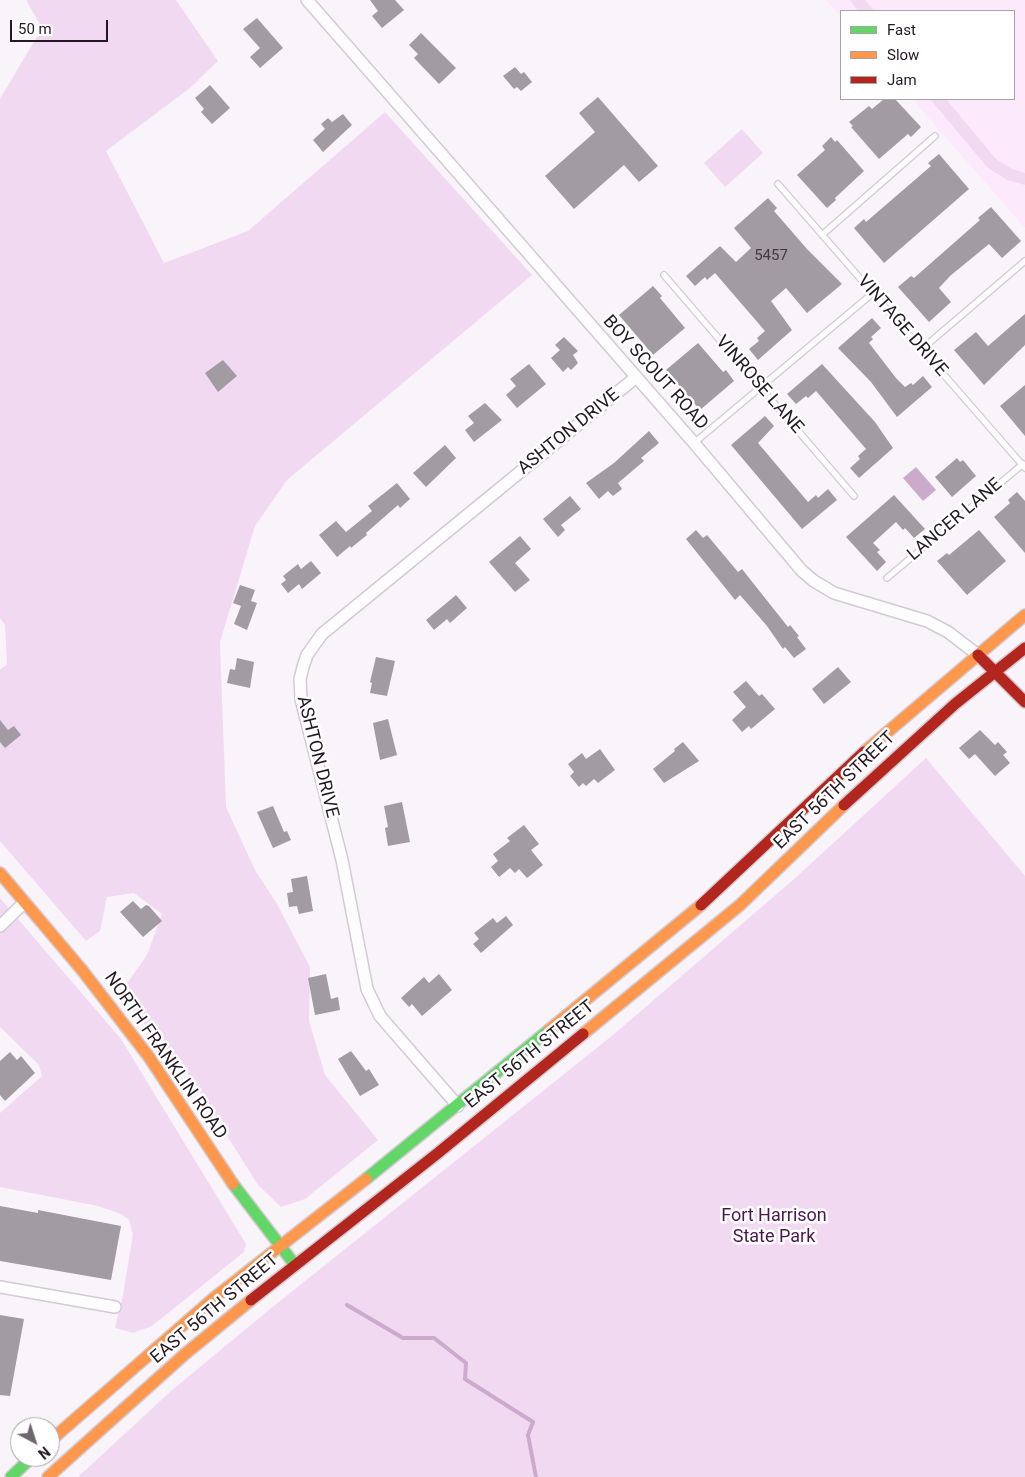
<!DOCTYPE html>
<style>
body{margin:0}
#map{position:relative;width:1025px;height:1477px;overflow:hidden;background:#f9f4f9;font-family:Roboto,sans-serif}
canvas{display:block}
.legend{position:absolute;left:840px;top:10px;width:175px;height:90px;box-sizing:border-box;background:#fff;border:1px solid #a7a3a7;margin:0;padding:6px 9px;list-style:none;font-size:15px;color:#231923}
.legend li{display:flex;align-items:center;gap:10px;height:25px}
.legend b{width:25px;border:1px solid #a7a3a7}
.north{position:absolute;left:10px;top:1417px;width:50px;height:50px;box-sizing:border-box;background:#fff;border:1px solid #a7a3a7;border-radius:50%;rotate:140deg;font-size:14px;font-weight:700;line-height:20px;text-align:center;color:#231923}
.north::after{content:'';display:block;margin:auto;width:18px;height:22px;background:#6e666e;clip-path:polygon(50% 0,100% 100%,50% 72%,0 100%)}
.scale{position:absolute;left:10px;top:20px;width:98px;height:22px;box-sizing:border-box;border:2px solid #231923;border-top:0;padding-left:6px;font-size:15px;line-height:18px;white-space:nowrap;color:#231923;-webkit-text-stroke:4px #fff;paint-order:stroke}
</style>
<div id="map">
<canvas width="1025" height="1477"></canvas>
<ul class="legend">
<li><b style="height:6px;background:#63d668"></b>Fast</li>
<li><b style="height:6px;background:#ff974d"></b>Slow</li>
<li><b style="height:6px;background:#b3261e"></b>Jam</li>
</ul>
<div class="north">N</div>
<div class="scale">50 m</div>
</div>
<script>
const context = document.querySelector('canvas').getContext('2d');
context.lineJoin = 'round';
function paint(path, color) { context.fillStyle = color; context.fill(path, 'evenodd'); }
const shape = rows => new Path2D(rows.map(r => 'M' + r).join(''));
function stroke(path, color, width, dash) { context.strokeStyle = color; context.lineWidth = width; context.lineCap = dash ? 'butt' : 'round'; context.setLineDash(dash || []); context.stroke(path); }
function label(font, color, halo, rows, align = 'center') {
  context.font = font + ' Roboto,sans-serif'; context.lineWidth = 5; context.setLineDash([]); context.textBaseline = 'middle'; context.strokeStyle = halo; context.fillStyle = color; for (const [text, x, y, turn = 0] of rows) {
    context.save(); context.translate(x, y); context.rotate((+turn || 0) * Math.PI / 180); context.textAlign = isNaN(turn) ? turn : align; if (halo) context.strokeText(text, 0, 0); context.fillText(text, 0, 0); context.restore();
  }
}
paint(shape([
 [826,0,1025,0,1025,228,912,99,1014,99,1014,11,841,11,841,17]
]), '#fceafc');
paint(shape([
 [26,0,176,0,218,61,190,88,106,151,164,263,248,231,385,112,532,275,287,480,255,526,220,642,226,807,255,870,277,904,310,967,309,1021,325,1075,378,1140,305,1199,281,1207,258,1185,187,1072,119,995,147,955,162,914,134,893,107,897,100,931,86,941,0,841,0,669,7,665,5,625,0,618,0,99,42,28],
 [850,0,865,0,874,11,858,11],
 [930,99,946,99,996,159,1012,169,1025,173,1025,185,1007,180,988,168],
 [742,129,763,153,725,187,704,163],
 [926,758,1025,876,1025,1477,78,1477,171,1391,270,1309,613,1035,793,880],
 [0,898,121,1039,246,1244,244,1252,152,1326,133,1333,115,1328,123,1295,133,1234,129,1220,121,1214,98,1206,0,1187,0,1113,42,1076,39,1065,0,1027]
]), '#f2d9f2');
paint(shape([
 [916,467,936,490,923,501,903,478]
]), '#cbaacc');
stroke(shape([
 [347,1305,403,1338,434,1338,466,1363,465,1379,533,1422,528,1435,536,1477]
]), '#cbaacc', 4);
paint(shape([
 [370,0,395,0,404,10,382,28,372,16,378,11],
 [257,18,283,48,260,68,250,57,260,48,243,29],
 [421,33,456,68,439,84,414,58,418,54,409,45],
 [515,67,521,74,524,72,532,82,521,91,517,87,514,89,503,76],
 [210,85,230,108,212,124,201,112,204,109,195,98],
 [598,97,658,166,639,182,624,165,574,209,545,176,595,132,579,113],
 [884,99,895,99,921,127,911,137,908,134,879,159,851,127,853,126,849,122,869,106,872,109],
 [343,114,352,125,323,152,313,140,325,129,321,124,328,118,332,122],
 [831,137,835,142,837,140,864,171,835,198,836,200,827,208,797,175,825,150,822,146],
 [939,154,969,189,884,263,854,228,864,219,866,222,931,166,928,163],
 [768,198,777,208,774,211,807,249,842,284,807,313,786,288,771,301,792,330,758,360,749,349,759,341,757,338,765,331,715,273,707,280,705,277,695,286,686,276,720,246,736,262,751,248,734,228],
 [991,207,1021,241,1002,258,989,244,950,276,939,288,951,302,929,322,898,287,911,276,914,278,980,220,978,218],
 [653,286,662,296,660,298,685,328,653,355,619,315],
 [1025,314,1025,345,984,385,954,350,976,332,988,346],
 [872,318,881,328,871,337,873,339,869,343,896,378,905,387,911,383,913,385,923,376,932,387,897,417,871,382,838,348],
 [564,337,578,351,573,355,578,363,571,370,568,367,563,372,551,358,560,350,555,345],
 [698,343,723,372,726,370,734,381,700,410,666,370],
 [223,360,237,376,218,392,205,373],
 [529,364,546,384,517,408,506,395,516,386,510,379],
 [822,364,875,422,893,448,859,478,850,468,860,459,858,456,866,449,816,391,808,398,806,396,796,404,787,394],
 [1025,385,1025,436,1000,406],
 [485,403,502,420,474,442,465,430,474,423,468,416],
 [765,416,774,426,758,443,808,502,816,495,818,498,828,489,837,500,802,529,731,445],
 [649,431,659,443,641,458,644,461,618,483,622,489,613,496,608,491,599,499,586,483,614,463],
 [445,445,456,458,426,487,413,473],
 [957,458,960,462,963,460,976,476,952,497,935,477],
 [397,483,410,499,400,508,398,505,366,533,367,535,351,548,350,546,337,557,319,535,336,521,346,532,372,511,368,506],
 [1017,492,1025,501,1025,553,994,517,1010,503,1008,500],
 [894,495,925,529,914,538,905,528,903,530,896,522,873,543,880,550,877,552,886,562,877,571,846,537],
 [570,496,581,509,561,525,565,530,558,537,543,519],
 [696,530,703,538,707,535,738,572,742,569,788,627,790,625,799,636,797,637,806,649,794,658,785,647,783,649,767,626,740,595,735,600,686,539],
 [979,530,1006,561,967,595,937,561,947,553,949,555],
 [520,536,531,549,515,563,530,580,515,592,489,562],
 [311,561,321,573,302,589,299,584,288,593,281,584,286,580,283,576,298,564,301,569],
 [240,585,255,590,251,601,257,603,247,630,234,624,241,606,233,603],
 [456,595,467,608,450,623,447,619,434,630,426,620],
 [376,657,395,661,387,696,370,693,372,683,370,682],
 [237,658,254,662,250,688,227,683,230,669,235,670],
 [838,667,851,682,824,704,812,689],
 [746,681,759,696,762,694,775,709,751,729,749,726,742,732,732,720,746,707,733,692],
 [388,719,397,755,380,760,373,723],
 [0,720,8,730,14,726,21,735,5,748,0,742],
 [980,730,995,745,998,742,1007,752,1003,755,1010,763,995,776,975,754,969,759,959,748],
 [683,742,699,761,664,783,653,769,675,751,674,749],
 [600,749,615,770,598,783,594,779,586,786,583,783,579,787,570,776,574,772,568,764,582,753,586,759],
 [402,802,410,842,388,846,385,828,388,827,384,806],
 [273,806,284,832,287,831,291,840,273,848,257,812],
 [524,825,539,844,531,850,543,865,527,878,519,869,515,873,510,868,499,877,491,867,498,861,493,854,510,841,507,838],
 [307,876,313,911,299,914,297,906,289,907,287,893,293,892,291,879],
 [133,901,141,909,146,905,149,906,162,921,143,937,120,912],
 [506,916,513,925,481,953,473,944,479,939,474,933,493,918,497,923],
 [326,974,331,999,338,997,340,1010,315,1015,308,978],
 [439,974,452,990,422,1016,412,1004,409,1007,401,998,424,977,429,983],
 [351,1051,366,1071,369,1069,379,1085,360,1096,338,1059],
 [10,1052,17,1060,21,1056,35,1073,5,1101,0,1095,0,1061],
 [0,1206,38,1213,38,1210,121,1226,111,1280,0,1261],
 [0,1315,24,1319,10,1396,0,1395]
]), '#a29ba2');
const lane = shape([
 [778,184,1025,468],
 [822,235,935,136],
 [664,275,854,496],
 [922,349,1025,261],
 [694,443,873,293],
 [887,578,1023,464]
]);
const street = shape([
 [307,0,694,443,802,571,814,581,834,593,927,621,948,632,978,655],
 [0,926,25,902],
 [458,1106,380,1016,367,989,342,860,301,699,300,679,303,667,307,655,322,634,635,378],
 [0,1287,115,1307]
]);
const fast = shape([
 [366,1179,549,1030],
 [233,1184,295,1265],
 [11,1477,32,1457]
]);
const slow = shape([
 [864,752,1025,615],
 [0,873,82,970,149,1057,233,1184],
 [549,1030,701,905],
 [583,1034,740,905,844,805],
 [50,1441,214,1298,366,1179],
 [48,1477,185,1354,251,1300]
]);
const jam = shape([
 [978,655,1025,702],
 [844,805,955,704,1025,648],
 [701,905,864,752],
 [251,1300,438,1153,583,1034]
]);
stroke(lane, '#d2cbd2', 8);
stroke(street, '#d2cbd2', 14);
stroke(fast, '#d2cbd2', 14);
stroke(slow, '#d2cbd2', 14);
stroke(jam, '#d2cbd2', 14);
stroke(lane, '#fefdfe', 5.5);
stroke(street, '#fefdfe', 11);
stroke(fast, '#63d668', 11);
stroke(slow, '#ff974d', 11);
stroke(jam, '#b3261e', 11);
label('15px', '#433a43', null, [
 ["5457",771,256]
]);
label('18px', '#231923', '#fff', [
 ["VINTAGE DRIVE",902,326,49],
 ["BOY SCOUT ROAD",655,373,48],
 ["VINROSE LANE",759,385,49],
 ["ASHTON DRIVE",569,432,-39],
 ["LANCER LANE",955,520,-40],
 ["ASHTON DRIVE",317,757,76],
 ["EAST 56TH STREET",835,791,-44],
 ["EAST 56TH STREET",530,1055,-39],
 ["NORTH FRANKLIN ROAD",165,1056,55],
 ["EAST 56TH STREET",215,1309,-40]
]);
label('18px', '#4d154f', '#fff', [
 ["Fort Harrison",774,1216],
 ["State Park",774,1237]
]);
</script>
